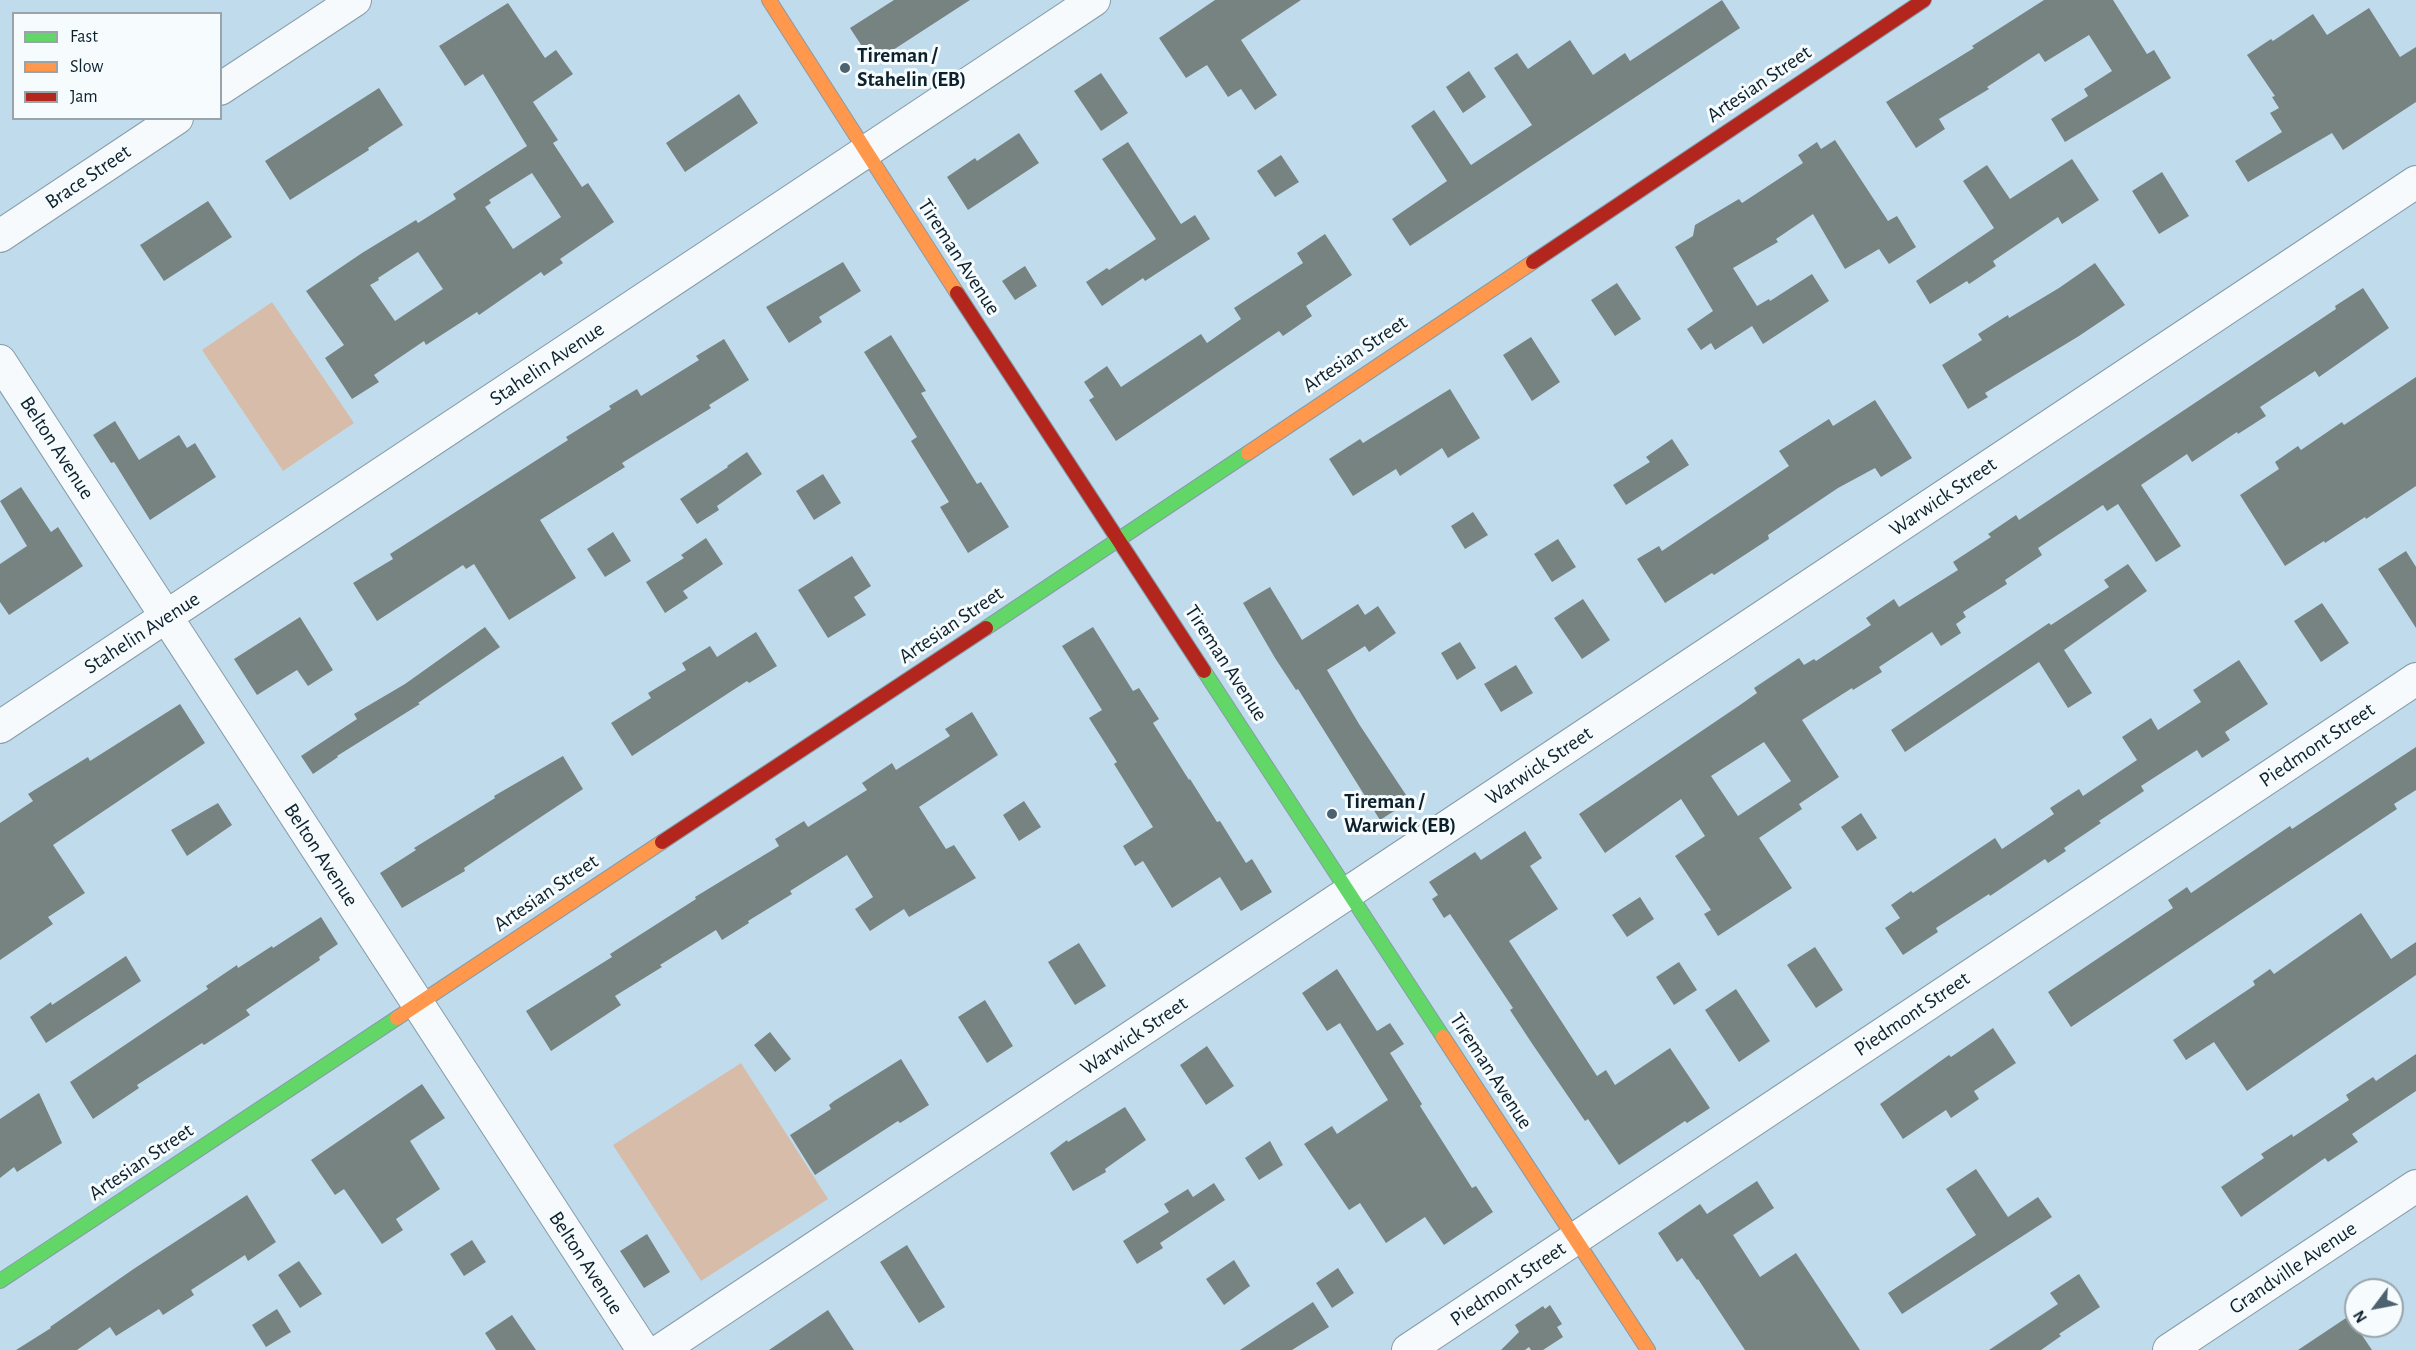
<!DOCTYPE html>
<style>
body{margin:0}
#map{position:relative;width:2416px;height:1350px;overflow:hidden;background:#c0dcec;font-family:"Alegreya Sans",sans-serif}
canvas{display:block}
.legend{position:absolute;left:12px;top:12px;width:210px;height:108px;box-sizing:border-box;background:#f6fbfe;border:2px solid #99a4aa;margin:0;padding:8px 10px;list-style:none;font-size:18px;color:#0d212c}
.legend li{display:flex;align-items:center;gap:12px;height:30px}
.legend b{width:30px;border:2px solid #99a4aa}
.north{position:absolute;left:2344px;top:1278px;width:60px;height:60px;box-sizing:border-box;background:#f6fbfe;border:2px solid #99a4aa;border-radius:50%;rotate:238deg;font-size:16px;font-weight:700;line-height:24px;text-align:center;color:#0d212c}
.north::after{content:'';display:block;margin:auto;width:21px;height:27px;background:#4c626f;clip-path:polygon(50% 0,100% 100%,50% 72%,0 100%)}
</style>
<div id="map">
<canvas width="2416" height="1350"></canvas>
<ul class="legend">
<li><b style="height:8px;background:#63d668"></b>Fast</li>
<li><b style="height:8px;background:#ff974d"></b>Slow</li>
<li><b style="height:8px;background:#b3261e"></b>Jam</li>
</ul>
<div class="north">N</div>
</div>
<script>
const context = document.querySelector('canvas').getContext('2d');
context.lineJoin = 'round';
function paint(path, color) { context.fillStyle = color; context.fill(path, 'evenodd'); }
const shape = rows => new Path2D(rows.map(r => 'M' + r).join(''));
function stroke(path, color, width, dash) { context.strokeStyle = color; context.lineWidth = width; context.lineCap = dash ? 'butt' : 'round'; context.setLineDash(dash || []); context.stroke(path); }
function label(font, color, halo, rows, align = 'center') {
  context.font = font + ' "Alegreya Sans",sans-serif'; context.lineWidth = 6; context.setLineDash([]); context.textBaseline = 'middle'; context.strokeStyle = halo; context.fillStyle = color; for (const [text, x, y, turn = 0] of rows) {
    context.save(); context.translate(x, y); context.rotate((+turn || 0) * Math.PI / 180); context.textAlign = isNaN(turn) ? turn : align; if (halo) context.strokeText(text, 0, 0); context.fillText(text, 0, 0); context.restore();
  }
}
paint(shape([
 [272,302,354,423,283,471,202,350],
 [741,1063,828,1199,701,1281,613,1145]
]), '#d7bca9');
paint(shape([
 [894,0,970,0,873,63,850,28],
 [1215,0,1301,0,1241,40,1277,95,1255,110,1241,89,1228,97,1207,65,1186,78,1159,38],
 [1722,0,1740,28,1410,246,1392,219,1447,181,1411,126,1434,110,1471,165,1532,125,1494,68,1517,53,1528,69,1570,40,1593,75,1625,53,1630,61],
 [2044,0,2113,0,2147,54,2154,50,2171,78,2065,142,2051,119,2088,96,2084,89,2112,71,2089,35,2045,62,2039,53,1987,87,1989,89,1939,119,1945,129,1916,148,1886,102,1974,48,1972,46],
 [508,3,545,58,556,50,573,74,533,102,558,140,553,143,582,187,588,183,614,222,560,259,563,263,544,276,541,272,479,315,477,312,426,345,424,341,374,375,379,382,352,399,325,358,344,345,306,291,362,253,416,220,418,223,456,199,453,194,527,146,483,74,465,86,439,46],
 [532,173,561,217,513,249,485,207,491,203,489,200],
 [418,252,443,289,395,321,370,285,379,280,378,278],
 [2369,8,2400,57,2416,47,2416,102,2343,150,2332,133,2248,182,2235,161,2282,132,2270,113,2279,108,2272,97,2275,96,2247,55,2271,39,2273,41,2313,14,2327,35],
 [1469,71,1486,97,1463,113,1446,87],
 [1101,73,1128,113,1101,131,1074,91],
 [379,88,403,125,368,148,369,150,290,200,265,161],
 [739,94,758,123,685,172,666,143],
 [1019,133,1039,163,968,210,947,177,975,158,977,161],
 [1835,140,1888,221,1897,216,1916,247,1889,264,1879,249,1845,269,1813,214,1776,239,1778,242,1733,268,1757,306,1769,299,1770,301,1812,274,1829,301,1763,344,1752,326,1715,350,1711,343,1701,350,1687,329,1713,311,1675,247,1693,236,1695,225,1739,199,1742,203,1803,163,1798,155,1817,142,1821,149],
 [1128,142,1181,224,1195,215,1210,239,1145,281,1143,278,1102,306,1086,282,1107,268,1109,270,1156,239,1102,159],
 [1281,155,1299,182,1275,197,1257,171],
 [2072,159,2099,200,2062,224,2058,217,1993,261,1996,266,1969,284,1967,281,1930,304,1916,281,1994,228,1963,181,1987,165,2010,199],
 [2162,172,2189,216,2159,234,2132,191],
 [208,201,232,237,164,281,140,245],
 [1325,234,1352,275,1306,306,1312,316,1283,336,1279,331,1116,441,1089,400,1094,397,1084,382,1107,366,1121,387,1201,334,1207,343,1241,319,1234,308,1303,263,1297,253],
 [843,262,861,291,819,317,822,322,789,343,766,307],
 [2095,263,2125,305,2079,336,1985,393,1988,397,1968,409,1942,365,1982,340,1978,334,2008,315,2009,318,2059,288],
 [1025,266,1037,286,1015,300,1002,281],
 [1617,283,1641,319,1615,336,1591,300],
 [2363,288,2389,328,2319,377,2315,371,2260,407,2266,416,2238,434,2237,432,2192,462,2187,454,2141,485,2181,546,2156,562,2118,504,2107,511,2103,505,2038,548,2042,555,2005,580,2007,584,1963,612,1966,617,1956,624,1961,633,1941,646,1932,632,1879,667,1882,672,1853,690,1852,688,1802,720,1839,777,1799,804,1802,809,1759,838,1792,888,1718,936,1704,914,1711,910,1675,856,1705,836,1681,799,1605,853,1579,814,1740,705,1757,693,1754,688,1799,658,1804,665,1814,659,1816,661,1871,625,1866,618,1894,599,1899,607,1958,570,1953,562,1991,537,1988,534,2016,515,2019,520,2336,309,2335,306],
 [1764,742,1791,781,1738,816,1711,776],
 [891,335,926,391,921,393,977,484,981,482,1009,527,968,553,940,507,949,502,911,441,917,437,864,352],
 [1531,337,1560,382,1532,401,1503,355],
 [724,339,749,380,709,405,711,408,622,463,625,467,540,520,576,578,509,620,474,564,466,569,463,565,377,621,353,583,393,559,390,554,568,440,566,437,611,409,609,406,637,389,641,396,699,360,696,356],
 [2416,377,2416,486,2366,519,2365,517,2325,543,2324,541,2285,566,2240,495,2279,469,2275,462,2298,446,2301,450,2342,422,2344,425],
 [1450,389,1480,438,1448,458,1442,448,1400,476,1396,469,1353,496,1329,459,1360,439,1363,443],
 [1875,400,1912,458,1881,477,1875,468,1838,488,1768,535,1769,539,1714,575,1712,573,1665,603,1637,559,1659,546,1662,551,1789,466,1779,451,1829,419,1833,426],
 [115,421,139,460,179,435,187,448,195,443,216,477,150,520,114,462,111,463,93,435],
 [1672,439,1689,465,1626,505,1613,485,1650,462,1646,457],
 [747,452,762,474,717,506,719,510,697,524,680,499,728,467,727,466],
 [823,474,841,503,814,520,796,491],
 [21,487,51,532,58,527,83,566,9,615,0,602,0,564,27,546,0,501],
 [1473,512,1488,535,1465,549,1451,526],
 [613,532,631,561,605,577,587,549],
 [706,538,723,564,683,591,688,598,665,613,646,582,684,558,681,555],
 [1558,539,1576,567,1552,582,1534,554],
 [2406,551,2416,567,2416,628,2378,569],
 [852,556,871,586,854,597,866,615,828,638,798,590],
 [2128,564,2147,591,2064,650,2092,693,2068,708,2039,662,1905,752,1891,730,2049,623,2051,625,2109,587,2104,580],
 [1270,587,1302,640,1358,604,1365,615,1378,606,1396,633,1369,652,1365,646,1327,670,1359,724,1410,801,1380,820,1298,689,1296,690,1275,658,1243,603],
 [1583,599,1610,640,1582,659,1554,618],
 [2322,603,2349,643,2321,662,2294,621],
 [300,617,333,670,308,686,297,670,257,695,234,659],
 [485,627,500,647,418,703,420,704,337,756,338,757,313,774,301,756,357,719,354,714,405,684],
 [1093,627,1133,691,1139,688,1159,719,1153,723,1189,780,1190,779,1217,822,1220,821,1246,863,1252,859,1272,892,1241,911,1220,877,1172,908,1143,861,1135,866,1123,846,1153,827,1114,764,1117,762,1089,718,1102,710,1062,646],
 [756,632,777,666,749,683,747,681,632,756,611,723,651,698,648,693,686,670,682,663,710,646,717,657],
 [1460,642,1476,668,1457,680,1441,653],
 [2239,660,2268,704,2225,732,2230,740,2202,758,2197,750,2141,786,2144,791,2099,821,2101,823,2064,848,2066,851,2048,863,2045,859,1990,896,1989,894,1936,928,1938,932,1903,955,1885,928,1900,918,1891,905,1911,891,1913,893,1995,838,2002,849,2054,814,2050,808,2079,789,2083,796,2137,760,2122,737,2151,718,2158,730,2201,702,2193,690],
 [1516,665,1533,693,1501,712,1484,684],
 [180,704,205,743,53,845,85,893,48,917,53,924,0,960,0,823,33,801,28,794,88,757,90,761],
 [972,712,998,755,919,807,946,849,954,845,976,878,909,917,904,909,870,931,855,909,873,897,847,855,790,891,792,894,748,921,749,923,722,940,716,930,660,965,662,967,615,996,621,1005,551,1051,526,1011,612,957,610,954,696,899,695,897,779,846,775,839,804,821,808,827,867,790,862,783,892,763,896,770,950,736,945,729],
 [2416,747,2416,790,2394,804,2397,809,2071,1027,2048,992,2173,908,2168,900,2187,887,2191,893,2290,826,2292,829],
 [563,756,583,789,464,868,465,871,402,908,380,873,416,850,414,848,495,798,494,796],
 [1024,801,1041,827,1019,841,1003,815],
 [218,803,232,825,187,856,171,830],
 [1861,813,1877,838,1857,851,1841,827],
 [1525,831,1542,858,1530,866,1558,909,1509,941,1597,1076,1606,1070,1615,1085,1670,1048,1710,1108,1687,1123,1685,1121,1619,1165,1588,1119,1585,1121,1531,1042,1510,1010,1513,1008,1450,914,1444,918,1432,899,1438,895,1429,882,1475,852,1481,860],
 [1640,897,1654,919,1627,937,1612,915],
 [2361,913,2391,959,2416,942,2416,975,2247,1091,2214,1042,2186,1060,2173,1040,2255,985,2253,981,2270,969,2274,974],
 [321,917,338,944,319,957,320,960,246,1010,250,1015,204,1045,202,1043,137,1085,139,1088,93,1119,70,1082,208,989,206,986,237,965,238,968,272,946,273,948],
 [1079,943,1106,986,1075,1005,1048,962],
 [1815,947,1843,990,1816,1008,1787,965],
 [126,956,141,981,46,1043,30,1017,51,1002,52,1005],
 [1679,962,1697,990,1674,1005,1656,977],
 [1337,969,1377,1031,1390,1023,1404,1044,1390,1053,1422,1104,1420,1106,1472,1188,1476,1186,1493,1212,1444,1245,1425,1217,1386,1243,1360,1203,1349,1210,1304,1144,1332,1126,1337,1134,1388,1100,1340,1023,1327,1031,1302,993],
 [1736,989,1770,1041,1739,1062,1705,1010],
 [985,1000,1013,1046,987,1063,958,1017],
 [1993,1028,2016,1063,1974,1091,1979,1099,1951,1118,1946,1110,1903,1139,1880,1104,1949,1055,1951,1057],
 [770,1032,791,1059,775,1072,754,1045],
 [1207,1046,1234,1086,1206,1105,1180,1065],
 [2416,1054,2416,1091,2352,1134,2358,1142,2328,1162,2325,1158,2241,1217,2221,1187,2264,1158,2261,1154,2292,1134,2293,1137,2349,1100,2346,1095,2373,1077,2376,1081],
 [901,1059,929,1105,900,1123,898,1121,815,1175,790,1135,831,1109,829,1105,834,1101],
 [422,1084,445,1118,410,1141,440,1189,396,1219,403,1230,382,1244,344,1189,335,1195,311,1160],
 [39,1093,62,1143,17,1172,14,1167,0,1178,0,1119],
 [1125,1107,1146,1140,1105,1169,1106,1172,1073,1191,1050,1153,1067,1140,1068,1142],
 [1270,1141,1283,1165,1259,1180,1245,1158],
 [1976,1169,2008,1217,2038,1197,2052,1217,1902,1314,1888,1293,1976,1235,1946,1189],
 [1757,1181,1774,1208,1733,1235,1760,1277,1796,1253,1860,1350,1745,1350,1698,1279,1697,1280,1682,1258,1677,1262,1658,1233,1700,1204,1707,1214],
 [1214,1183,1225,1200,1160,1243,1163,1248,1137,1264,1123,1241,1169,1212,1164,1204,1188,1189,1193,1197],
 [247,1195,276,1242,248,1261,245,1255,191,1290,194,1295,163,1315,159,1309,116,1336,110,1327,77,1350,16,1350,51,1328,50,1327,135,1268],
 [647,1234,670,1272,644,1288,620,1251],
 [472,1240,486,1262,464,1276,450,1254],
 [907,1245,945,1307,919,1323,880,1262],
 [1234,1260,1250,1286,1224,1305,1206,1279],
 [299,1261,322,1294,300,1308,278,1275],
 [1338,1268,1354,1293,1332,1308,1316,1283],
 [2079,1274,2100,1307,2059,1334,2061,1336,2041,1350,1989,1350,2058,1304,2050,1293],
 [1313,1302,1329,1327,1292,1350,1240,1350],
 [1550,1305,1562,1324,1557,1327,1563,1337,1543,1350,1531,1350,1529,1347,1525,1350,1501,1350,1519,1332,1515,1325,1543,1306,1545,1309],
 [277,1309,291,1332,266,1347,252,1325],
 [828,1310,854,1350,769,1350],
 [512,1315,536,1350,496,1350,485,1333],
 [2349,1316,2372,1350,2298,1350]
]), '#768380');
const street = shape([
 [220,89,355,0],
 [0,236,177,118],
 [0,361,643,1350],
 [0,727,1094,0],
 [661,1350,2416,182],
 [1408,1350,2416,679],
 [2169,1350,2416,1186]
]);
const fast = shape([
 [986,628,1248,453],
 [1204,671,1443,1037],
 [0,1281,397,1018]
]);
const slow = shape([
 [769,0,957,293],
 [1248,453,1533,262],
 [397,1018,662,842],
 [1443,1037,1648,1350]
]);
const jam = shape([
 [1533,262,1924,0],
 [957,293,1204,671],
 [662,842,986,628]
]);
stroke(street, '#869ca8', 34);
stroke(fast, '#869ca8', 16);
stroke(slow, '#869ca8', 16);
stroke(jam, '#869ca8', 16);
stroke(street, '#f6fafc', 32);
stroke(fast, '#63d668', 14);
stroke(slow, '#ff974d', 14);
stroke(jam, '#b3261e', 14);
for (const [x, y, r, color] of [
 [845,68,6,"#4c626f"],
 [1332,814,6,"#4c626f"]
]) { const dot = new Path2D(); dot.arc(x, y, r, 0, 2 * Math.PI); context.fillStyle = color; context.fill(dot); stroke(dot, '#f6fbfe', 2); }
label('bold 21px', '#0d212c', '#f6fbfe', [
 ["Tireman /",857,56],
 ["Stahelin (EB)",857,80],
 ["Tireman /",1344,802],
 ["Warwick (EB)",1344,826]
], 'left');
label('21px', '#0d212c', '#f6fbfe', [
 ["Artesian Street",1759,84,-34],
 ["Brace Street",88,177,-34],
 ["Tireman Avenue",959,257,57],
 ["Artesian Street",1355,354,-34],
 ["Stahelin Avenue",547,364,-34],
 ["Belton Avenue",57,448,57],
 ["Warwick Street",1943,497,-34],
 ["Artesian Street",951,625,-34],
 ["Stahelin Avenue",142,633,-33],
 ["Tireman Avenue",1226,663,57],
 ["Piedmont Street",2317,745,-34],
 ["Warwick Street",1539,766,-34],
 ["Belton Avenue",321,855,57],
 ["Artesian Street",546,893,-34],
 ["Piedmont Street",1912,1014,-34],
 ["Warwick Street",1134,1036,-34],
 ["Tireman Avenue",1491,1071,57],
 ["Artesian Street",141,1162,-34],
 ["Belton Avenue",586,1263,57],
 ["Grandville Avenue",2293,1268,-34],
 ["Piedmont Street",1508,1284,-34]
]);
</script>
